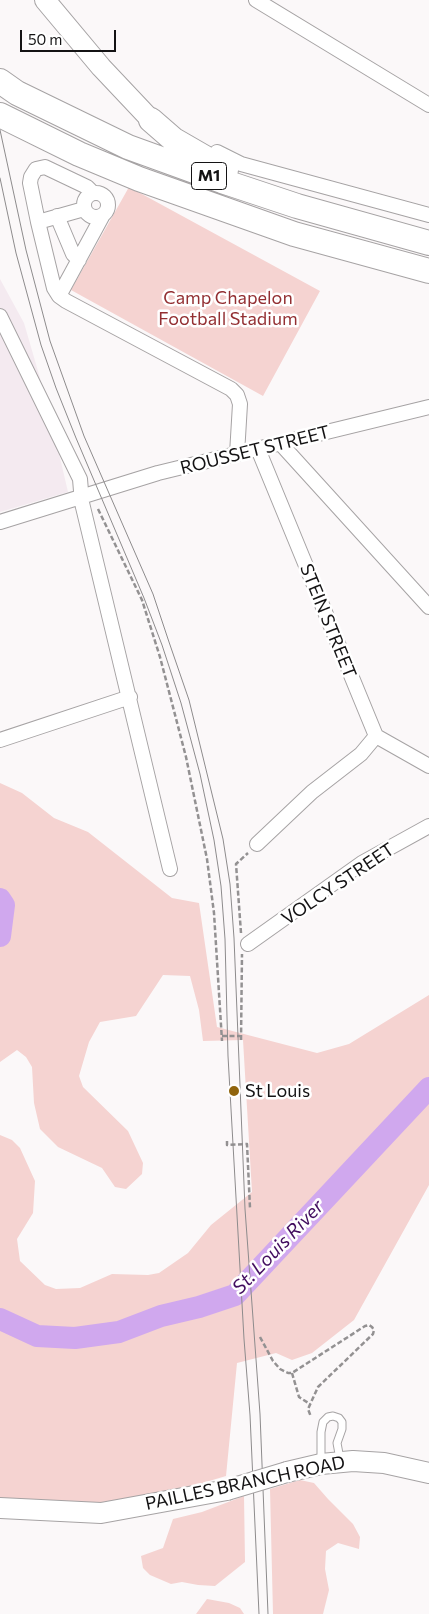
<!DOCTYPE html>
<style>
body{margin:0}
#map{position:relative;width:429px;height:1614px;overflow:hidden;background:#fbf8f9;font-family:Commissioner,sans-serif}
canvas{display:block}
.scale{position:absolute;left:20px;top:30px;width:96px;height:22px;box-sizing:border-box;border:2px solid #141314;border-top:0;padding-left:6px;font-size:15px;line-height:18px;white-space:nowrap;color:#141314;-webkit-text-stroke:4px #fff;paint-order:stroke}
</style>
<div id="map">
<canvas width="429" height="1614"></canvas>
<div class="scale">50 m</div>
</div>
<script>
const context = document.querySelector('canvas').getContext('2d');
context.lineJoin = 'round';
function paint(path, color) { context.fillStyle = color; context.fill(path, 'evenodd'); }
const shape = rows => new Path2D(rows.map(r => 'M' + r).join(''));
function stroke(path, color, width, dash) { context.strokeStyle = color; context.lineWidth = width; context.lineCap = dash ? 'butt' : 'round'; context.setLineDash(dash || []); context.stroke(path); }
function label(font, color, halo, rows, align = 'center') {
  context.font = font + ' Commissioner,sans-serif'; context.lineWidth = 5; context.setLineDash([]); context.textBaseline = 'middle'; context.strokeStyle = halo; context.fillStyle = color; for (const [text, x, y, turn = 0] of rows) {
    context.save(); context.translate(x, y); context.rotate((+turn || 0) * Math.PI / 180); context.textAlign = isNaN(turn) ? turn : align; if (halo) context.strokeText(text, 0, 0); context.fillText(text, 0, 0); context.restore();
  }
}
paint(shape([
 [0,279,24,323,47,402,68,492,0,512]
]), '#f4eaf0');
paint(shape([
 [129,187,320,291,263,396,71,290],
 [0,783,22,793,54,818,88,832,172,898,199,903,217,1027,317,1053,349,1044,429,995,429,1185,354,1320,312,1353,292,1360,276,1353,237,1363,226,1476,101,1513,0,1504,0,1135,12,1140,20,1148,35,1181,33,1213,17,1239,20,1261,45,1285,56,1289,80,1288,112,1274,148,1275,159,1273,188,1253,211,1225,252,1192,243,1040,203,1041,199,1010,190,976,163,975,136,1016,100,1022,89,1042,79,1076,83,1087,128,1131,143,1163,142,1174,126,1189,115,1187,102,1168,58,1147,40,1129,34,1103,32,1067,26,1057,17,1050,0,1062],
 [300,1480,314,1483,328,1499,353,1524,360,1537,359,1549,338,1543,326,1551,325,1569,329,1590,323,1614,273,1614,270,1489],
 [244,1496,245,1562,215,1586,198,1585,182,1582,171,1584,150,1575,143,1568,141,1556,163,1548,173,1519,202,1512],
 [207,1599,229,1603,240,1608,244,1614,196,1614]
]), '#f5d3d1');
stroke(shape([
 [0,899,4,905,0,936],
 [0,1319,37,1336,75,1338,119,1332,161,1316,199,1307,235,1295,429,1088]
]), '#d0a8ee', 22);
const service = shape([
 [321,1464,321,1432,323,1422,328,1417,333,1416,339,1418,342,1422,342,1429,337,1443,340,1459]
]);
const minor = shape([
 [256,0,429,105],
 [217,152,241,164,429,215],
 '84 205a12 12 0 1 1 24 0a12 12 0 1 1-24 0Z',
 [93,193,87,187,45,167,36,169,31,177,30,183,38,222,54,288,59,296,66,301,231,389,237,395,240,404,237,454],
 [57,216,73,254,79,260],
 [38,222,84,209],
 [59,296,103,215],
 [0,316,80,479,82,503,170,869],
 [280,443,429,607],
 [258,449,376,736,429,766],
 [0,522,158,473,429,407],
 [0,740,130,697],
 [257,844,312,792,361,754,376,736],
 [248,944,362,863,429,826]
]);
const secondary = shape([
 [45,0,101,67,151,120],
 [287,1472,321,1464,353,1461,384,1463,429,1473],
 [0,1508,101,1513,227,1490]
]);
const trunk = shape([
 [0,81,17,93,128,147,222,181,297,206,429,243],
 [0,115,79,154,139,179,294,234,429,271],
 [151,120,174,140,226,170]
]);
stroke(service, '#a6a3a4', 9);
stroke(minor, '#a6a3a4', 16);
stroke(secondary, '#a6a3a4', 22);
stroke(trunk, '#a6a3a4', 26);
stroke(shape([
 [98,509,142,600,160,657,186,757,207,859,214,913,222,1041],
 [241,933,236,864,248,853],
 [222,1036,240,1036],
 [241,1040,242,954],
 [227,1141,227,1145,247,1144,250,1208],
 [260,1337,273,1361,280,1369,288,1373,292,1373,365,1326,369,1325,372,1327,374,1330,373,1334,318,1387,308,1409,311,1417],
 [292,1373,299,1397,310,1404]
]), '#939192', 2.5, [5, 2.5]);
stroke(service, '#fff', 7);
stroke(minor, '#fff', 14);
stroke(secondary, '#fff', 20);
stroke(trunk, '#fff', 24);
stroke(shape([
 [0,130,26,250,50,341,84,436,153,594,169,642,189,700,223,839,230,884,234,938,245,1209,260,1414,268,1614],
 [0,178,16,253,41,345,56,388,76,438,144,598,162,645,181,703,200,774,214,840,221,886,225,939,228,1056,244,1339,250,1415,259,1614]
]), '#8d8b8c', 1);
const secondaryBridge = shape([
 [227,1490,287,1472]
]);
stroke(secondaryBridge, '#a6a3a4', 22, []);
stroke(secondaryBridge, '#fff', 20);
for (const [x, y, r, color] of [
 [234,1091,6,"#90640d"]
]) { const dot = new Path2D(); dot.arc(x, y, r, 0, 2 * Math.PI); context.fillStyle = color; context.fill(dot); stroke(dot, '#fff', 2); }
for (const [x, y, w] of [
 [209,176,35]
]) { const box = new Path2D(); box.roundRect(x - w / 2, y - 13.5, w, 27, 4); context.fillStyle = '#fff'; context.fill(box); stroke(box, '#141314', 1); }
label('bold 16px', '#141314', null, [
 ["M1",209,176]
]);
label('18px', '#932f32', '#fff', [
 ["Camp Chapelon",228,298],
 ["Football Stadium",228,319]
]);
label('18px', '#141314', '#fff', [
 ["ROUSSET STREET",255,450,-14],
 ["STEIN STREET",328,621,68],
 ["VOLCY STREET",338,884,-34],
 ["PAILLES BRANCH ROAD",245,1483,-12]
]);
label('18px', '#141314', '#fff', [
 ["St Louis",245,1091]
], 'left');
label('italic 19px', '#420d5f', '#fff', [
 ["St. Louis River",278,1247,-46]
]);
</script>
